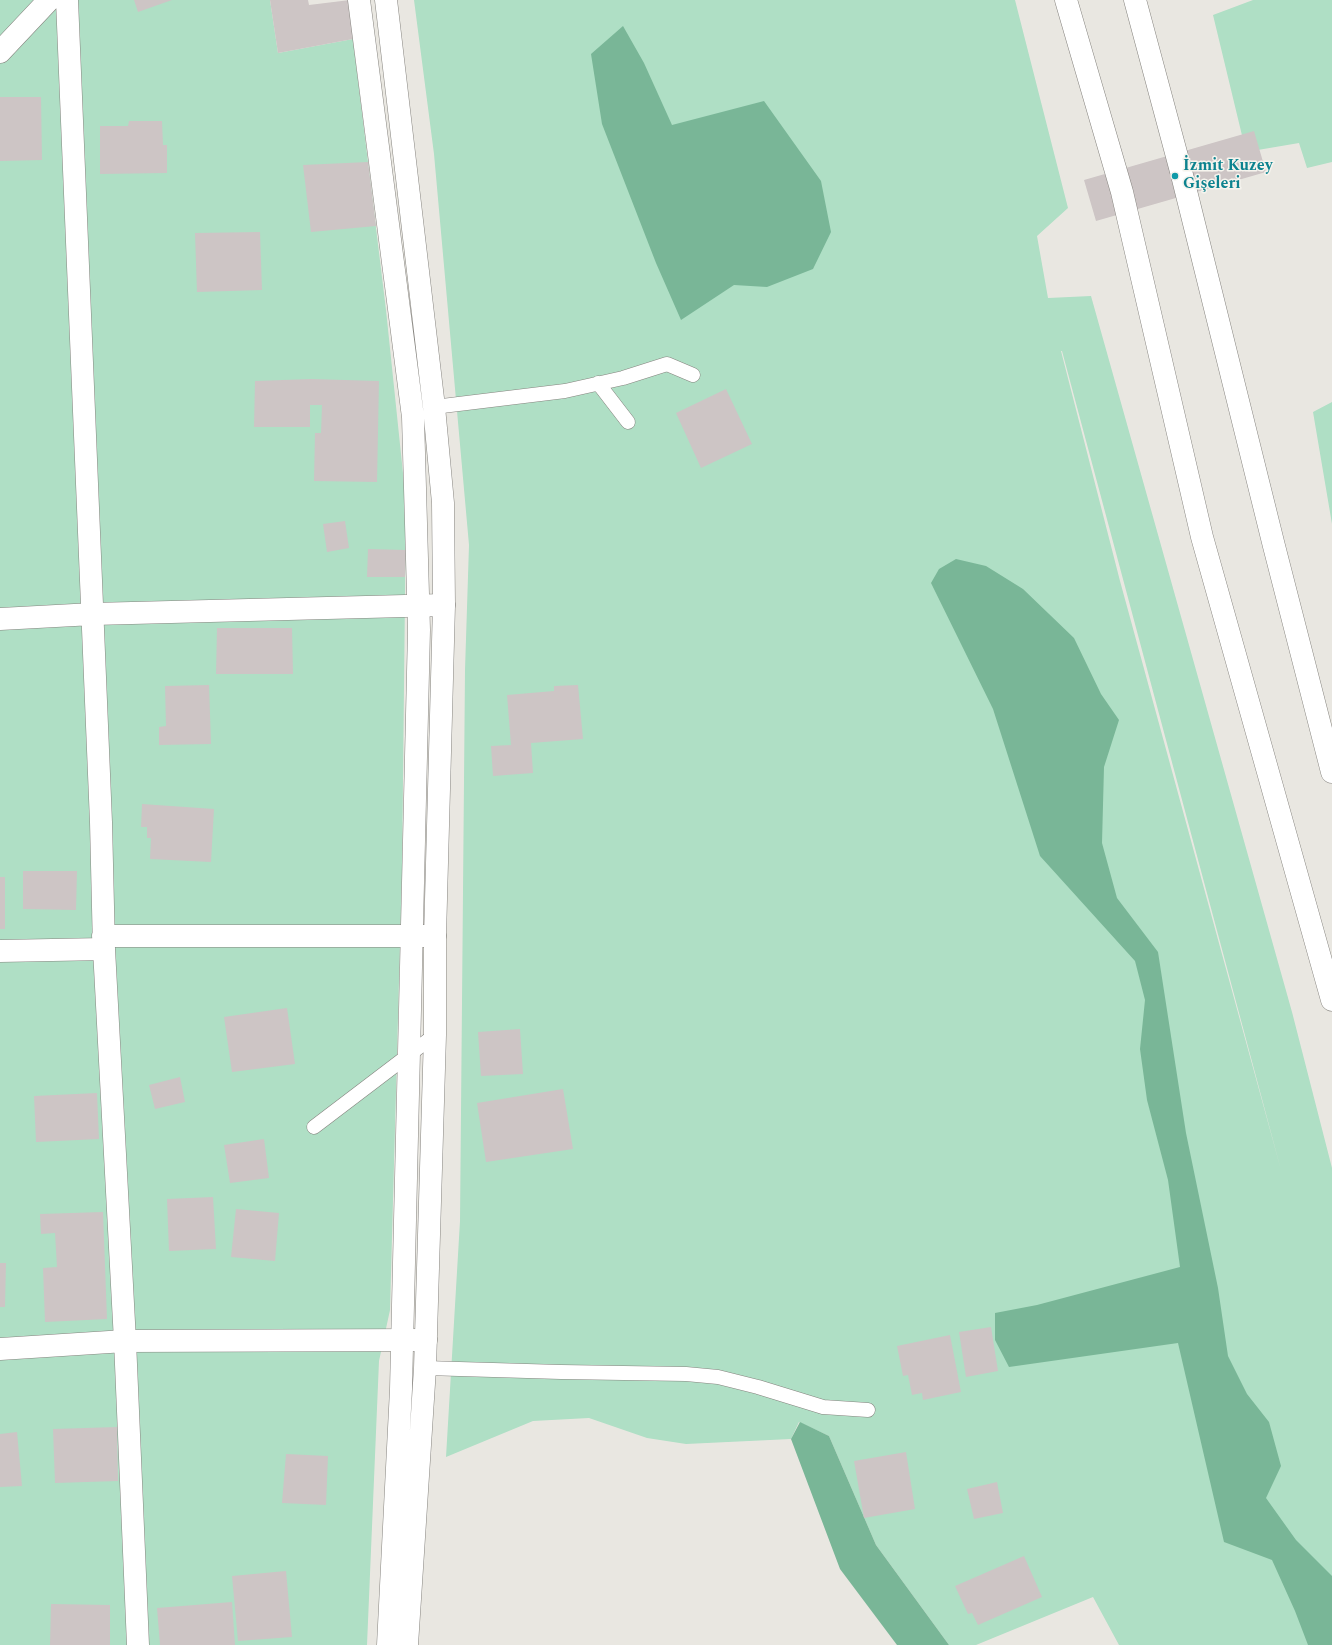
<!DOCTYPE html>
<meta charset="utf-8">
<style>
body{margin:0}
canvas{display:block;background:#e9e7e1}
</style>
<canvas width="1332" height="1645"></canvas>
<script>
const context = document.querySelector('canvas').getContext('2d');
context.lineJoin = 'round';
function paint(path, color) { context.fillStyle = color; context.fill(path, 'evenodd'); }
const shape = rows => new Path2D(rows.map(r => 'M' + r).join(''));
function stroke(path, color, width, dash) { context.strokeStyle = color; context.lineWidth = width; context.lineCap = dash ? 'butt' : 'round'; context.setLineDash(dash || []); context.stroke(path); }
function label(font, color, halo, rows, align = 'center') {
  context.font = font + ' Spectral,serif'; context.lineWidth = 3; context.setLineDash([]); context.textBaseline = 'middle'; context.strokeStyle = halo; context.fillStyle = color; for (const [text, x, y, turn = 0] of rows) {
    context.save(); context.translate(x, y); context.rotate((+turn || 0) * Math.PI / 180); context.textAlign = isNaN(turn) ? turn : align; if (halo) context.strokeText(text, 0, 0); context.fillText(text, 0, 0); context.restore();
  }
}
paint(shape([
 [0,0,270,0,278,53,353,39,386,310,406,502,402,871,390,1310,379,1361,367,1645,0,1645],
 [414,0,1015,0,1068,208,1037,236,1048,298,1091,296,1292,1012,1332,1168,1332,1645,1119,1645,1093,1597,976,1645,949,1645,876,1545,829,1436,799,1422,791,1439,686,1444,647,1438,589,1418,533,1421,446,1457,460,1221,465,670,469,545,434,154],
 [1061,351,1062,351,1281,1170,1120,581],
 [1253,0,1332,0,1332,162,1307,168,1299,143,1246,152,1213,15],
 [1332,402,1332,524,1313,412]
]), '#afdfc5');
paint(shape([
 [623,26,644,63,672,125,764,101,821,181,831,232,813,269,767,287,734,285,681,320,656,263,602,124,591,54],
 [956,559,986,566,1023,589,1074,638,1101,694,1119,720,1104,767,1102,843,1117,898,1158,952,1186,1133,1218,1288,1228,1356,1247,1394,1269,1422,1281,1466,1266,1498,1296,1540,1332,1576,1332,1645,1308,1645,1295,1611,1272,1560,1224,1542,1178,1343,1009,1367,995,1340,995,1313,1037,1305,1180,1267,1168,1180,1147,1100,1140,1049,1145,1000,1135,961,1040,856,993,709,931,583,939,569],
 [800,1422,829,1436,876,1545,949,1645,897,1645,840,1569,791,1439]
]), '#79b697');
paint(shape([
 [134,0,172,0,138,12],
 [270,0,308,0,309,5,350,0,353,39,278,53],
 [0,97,41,97,42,160,0,161],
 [129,121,162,121,163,145,167,145,167,173,100,174,100,126,128,126],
 [1254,131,1266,172,1096,221,1084,180],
 [368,162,376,226,311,232,303,165],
 [260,232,262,290,197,292,195,233],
 [311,379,379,381,377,482,314,481,315,433,321,433,322,405,310,405,310,427,254,427,255,381],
 [726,389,752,444,701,468,676,413],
 [345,521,349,548,327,552,323,524],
 [368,549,406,550,405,577,367,577],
 [217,628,292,628,293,674,216,674],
 [209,685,211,744,159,745,159,727,166,726,165,686],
 [578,685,583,739,531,743,533,773,493,776,491,746,511,745,507,695,554,691,554,686],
 [142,804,214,809,211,862,150,859,151,838,147,838,147,827,141,827],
 [23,871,77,871,76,910,23,909],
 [0,877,5,877,5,929,0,929],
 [287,1008,295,1064,232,1072,224,1017],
 [520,1029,523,1074,481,1076,478,1032],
 [180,1077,185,1102,155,1109,149,1085],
 [563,1089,573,1149,486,1162,477,1103],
 [97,1093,99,1139,36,1142,34,1096],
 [264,1139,269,1178,230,1183,224,1145],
 [213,1197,216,1249,169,1251,167,1199],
 [236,1209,279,1213,275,1261,231,1257],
 [103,1212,107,1319,45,1322,43,1268,57,1267,55,1233,41,1234,40,1214],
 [0,1263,6,1263,5,1307,0,1307],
 [991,1327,998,1371,966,1377,959,1332],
 [950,1335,961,1392,923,1400,922,1393,912,1395,908,1375,903,1376,897,1346],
 [117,1427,118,1481,55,1483,53,1429],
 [17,1432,22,1486,0,1487,0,1434],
 [906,1452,915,1509,864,1518,854,1461],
 [286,1454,328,1456,326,1505,282,1503],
 [997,1482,1003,1513,974,1519,967,1489],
 [1024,1556,1042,1597,978,1625,972,1613,968,1614,955,1586],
 [286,1571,292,1637,238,1641,232,1576],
 [232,1602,235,1645,160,1645,157,1608],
 [51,1604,110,1605,110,1645,50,1645]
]), '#cdc5c5');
const lane = shape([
 [598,383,628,422],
 [434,407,565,391,623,378,667,364,693,375],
 [314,1127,435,1035],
 [425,1368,561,1372,686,1374,718,1377,758,1387,823,1407,868,1410]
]);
const street = shape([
 [67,0,101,822,104,949,125,1341,138,1645],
 [0,52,49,0],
 [0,619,93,614,444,605],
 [103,936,435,936],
 [0,951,104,949],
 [0,1349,125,1341,426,1340]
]);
const secondary = shape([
 [359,0,413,417,419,630,401,1389,388,1645],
 [386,0,434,407,443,503,444,605,435,936,435,1035,425,1368,407,1645]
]);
const highway = shape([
 [1066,0,1122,192,1202,537,1332,1000],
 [1135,0,1182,175,1274,546,1332,772]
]);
stroke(lane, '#86847f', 15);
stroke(street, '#86847f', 23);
stroke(secondary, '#86847f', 23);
stroke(highway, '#86847f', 23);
stroke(lane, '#fff', 14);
stroke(street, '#fff', 22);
stroke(secondary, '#fff', 22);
stroke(highway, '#fff', 22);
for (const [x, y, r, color] of [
 [1175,176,4,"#0f9aa8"]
]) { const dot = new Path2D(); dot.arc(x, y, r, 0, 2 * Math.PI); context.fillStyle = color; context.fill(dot); stroke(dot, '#f6f4ee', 1.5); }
label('bold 16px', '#0d838f', '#f6f4ee', [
 ["İzmit Kuzey",1183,167],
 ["Gişeleri",1183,185]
], 'left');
</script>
